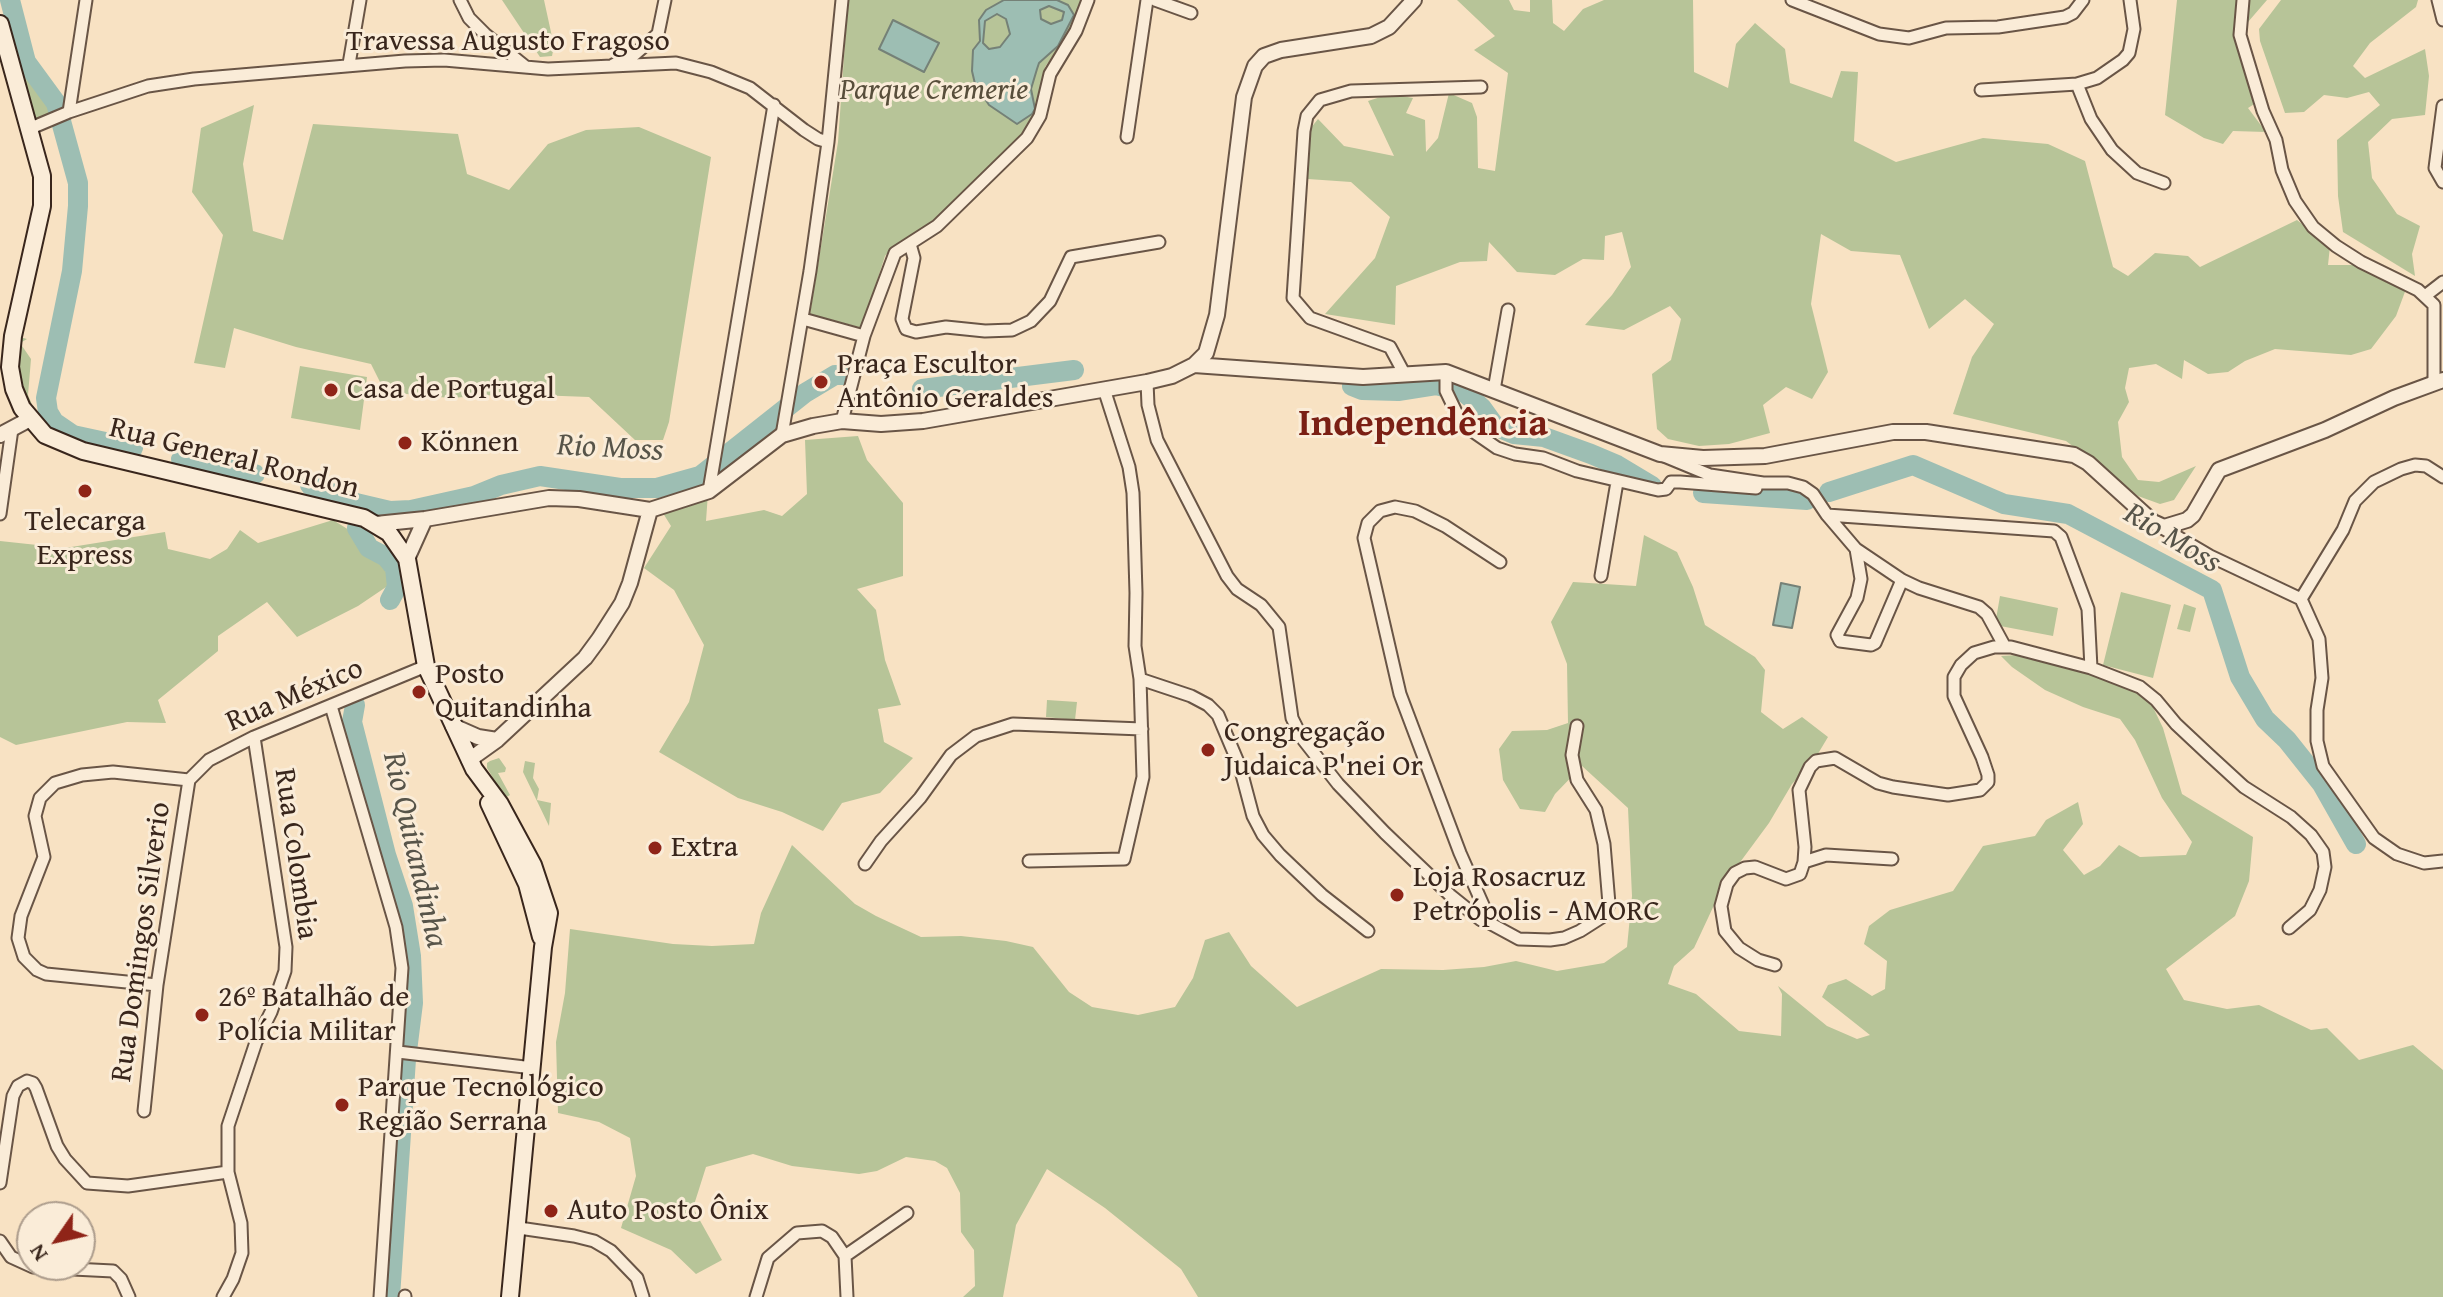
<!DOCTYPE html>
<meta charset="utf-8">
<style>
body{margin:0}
#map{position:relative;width:2443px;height:1297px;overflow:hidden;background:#f8e2c3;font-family:"Gentium Book Plus",serif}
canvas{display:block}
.north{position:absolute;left:16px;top:1201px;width:80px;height:80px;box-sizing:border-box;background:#faecd8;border:2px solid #ad9d8d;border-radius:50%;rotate:236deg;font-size:22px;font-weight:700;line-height:32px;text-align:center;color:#39261c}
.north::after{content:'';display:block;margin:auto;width:28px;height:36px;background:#8f2418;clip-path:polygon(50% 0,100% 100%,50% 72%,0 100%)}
</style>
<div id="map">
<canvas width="2443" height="1297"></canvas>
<div class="north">N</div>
</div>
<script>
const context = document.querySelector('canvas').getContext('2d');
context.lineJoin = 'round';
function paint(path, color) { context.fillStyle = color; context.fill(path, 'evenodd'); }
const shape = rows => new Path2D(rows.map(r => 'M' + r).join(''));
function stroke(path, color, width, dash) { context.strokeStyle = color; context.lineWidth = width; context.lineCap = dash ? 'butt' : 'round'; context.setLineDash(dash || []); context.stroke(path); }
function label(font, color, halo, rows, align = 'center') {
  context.font = font + ' "Gentium Book Plus",serif'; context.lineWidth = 6; context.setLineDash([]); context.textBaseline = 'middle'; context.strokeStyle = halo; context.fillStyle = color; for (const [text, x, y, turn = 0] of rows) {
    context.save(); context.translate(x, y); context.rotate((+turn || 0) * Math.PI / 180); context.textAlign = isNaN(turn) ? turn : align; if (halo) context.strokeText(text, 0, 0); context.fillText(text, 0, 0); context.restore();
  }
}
paint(shape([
 [502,0,544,0,554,46,552,56,540,57],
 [848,0,1082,0,1077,21,1045,67,1038,109,1028,131,935,219,892,248,885,256,862,328,810,314,838,142],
 [1457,0,1509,0,1514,10,1530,12,1530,0,1552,0,1553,23,1564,31,1583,9,1604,0,1693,0,1694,72,1728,88,1736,44,1755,23,1785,49,1790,83,1832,98,1841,71,1858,72,1854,141,1896,162,1983,138,2048,144,2085,161,2113,267,2128,276,2155,253,2188,256,2200,267,2297,220,2330,246,2328,265,2362,265,2406,289,2396,316,2371,349,2351,355,2275,349,2245,361,2228,372,2208,374,2184,360,2182,379,2156,364,2129,368,2125,388,2129,402,2118,422,2122,457,2138,480,2159,482,2196,466,2174,500,2160,504,2138,496,2066,441,1953,414,1972,357,1994,324,1965,299,1929,329,1900,255,1851,251,1821,234,1811,304,1828,372,1812,399,1786,387,1763,405,1770,433,1729,444,1699,446,1668,439,1657,429,1652,374,1671,360,1681,319,1670,306,1624,330,1585,325,1612,295,1631,267,1622,232,1605,236,1604,260,1583,259,1555,275,1517,272,1489,242,1487,261,1460,262,1396,286,1395,325,1325,314,1375,258,1390,217,1351,182,1308,179,1310,129,1318,119,1344,146,1394,156,1368,101,1390,94,1413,98,1406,113,1425,120,1426,152,1438,138,1449,93,1472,103,1477,117,1478,168,1495,171,1508,73,1474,50,1495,36],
 [2177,0,2267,0,2248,22,2245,39,2262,99,2248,108,2266,132,2233,131,2223,144,2204,138,2165,115],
 [2281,0,2418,0,2416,7,2370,43,2353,66,2365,78,2425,49,2429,76,2425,115,2392,119,2368,142,2372,178,2397,214,2420,226,2412,254,2415,276,2343,232,2338,196,2337,140,2380,105,2369,92,2347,98,2324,95,2304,112,2285,113,2260,41,2259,29],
 [27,76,48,103,52,114,34,123,21,80],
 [254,105,243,164,253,231,283,240,313,124,458,134,467,174,509,190,548,144,586,130,639,127,711,157,669,422,663,440,635,440,589,397,509,394,450,398,385,392,371,364,296,347,234,328,225,368,194,363,223,235,192,192,201,128],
 [20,337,27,339,20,343,31,359,28,395,33,407,30,408,22,395,15,366],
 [300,366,367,377,360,430,291,418],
 [858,436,867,460,903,503,903,576,857,589,876,610,885,660,901,705,878,709,884,742,913,758,880,793,842,803,823,831,782,812,738,798,659,752,689,702,704,645,674,590,644,568,671,526,661,510,708,493,706,521,764,510,782,516,807,494,805,440],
 [333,520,370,543,392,583,358,606,297,637,267,602,218,636,218,651,158,700,166,723,127,722,16,745,0,737,0,541,65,548,165,532,168,549,210,559,227,549,240,530,258,543],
 [1644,535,1677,552,1693,587,1705,625,1755,657,1765,670,1761,712,1783,729,1802,717,1828,737,1813,762,1792,784,1769,823,1738,865,1729,873,1694,948,1674,966,1668,984,1696,994,1739,1031,1781,1036,1782,994,1778,986,1827,1026,1857,1039,1870,1035,1822,997,1828,985,1846,979,1872,996,1885,989,1887,961,1864,944,1869,926,1890,910,1953,891,1983,846,2035,836,2046,820,2078,802,2083,824,2063,850,2084,875,2100,866,2119,845,2140,857,2186,855,2192,842,2162,798,2135,740,2120,719,2083,707,2045,690,2012,667,2001,656,2049,653,2108,671,2150,701,2163,728,2182,794,2253,837,2249,881,2235,916,2166,969,2184,1000,2227,1009,2259,1005,2311,1030,2327,1028,2359,1060,2413,1045,2443,1070,2443,1297,1198,1297,1181,1269,1105,1208,1047,1169,1016,1225,1003,1297,963,1297,975,1286,974,1250,961,1232,960,1193,947,1168,935,1161,906,1157,877,1171,859,1174,792,1166,753,1154,706,1167,693,1208,722,1260,696,1274,671,1250,621,1228,636,1176,630,1138,599,1122,558,1113,556,1042,565,993,570,929,673,944,712,946,754,944,761,913,792,845,855,904,876,916,921,937,961,936,1006,941,1033,947,1069,992,1092,1007,1138,1015,1175,1007,1193,978,1205,940,1229,932,1251,966,1297,1007,1381,969,1443,970,1484,967,1516,961,1557,971,1604,963,1627,947,1632,896,1628,808,1582,766,1555,794,1545,812,1520,809,1503,780,1499,749,1512,731,1547,730,1568,723,1567,664,1551,622,1573,582,1636,586],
 [2121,592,2171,605,2153,678,2103,665],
 [2000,596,2058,608,2053,636,1995,625],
 [2184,604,2196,608,2190,632,2177,629],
 [1047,700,1077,702,1075,720,1046,717],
 [499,758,506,768,505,772,498,773,510,795,505,798,487,768,487,763,490,761],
 [525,761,535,763,533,778,539,789,537,800,551,803,549,826,523,772]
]), '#b7c498');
const water = shape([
 [1004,0,1057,0,1068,5,1074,15,1058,46,1039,63,1037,69,1031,89,1035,109,1032,114,1017,124,989,105,975,84,972,71,973,50,980,41,979,20,986,10,1004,0],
 [1049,6,1064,12,1062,20,1051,24,1041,19,1040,10,1049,6],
 [997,14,1006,19,1010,34,1000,47,989,49,983,43,985,21,997,14],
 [893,20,939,43,924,72,879,49,893,20],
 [1781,583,1800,587,1792,628,1773,625,1781,583]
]);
paint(water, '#9dbeb3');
stroke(water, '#758177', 2);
stroke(shape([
 [10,0,26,62,56,103,78,183,78,206,72,271,46,398,48,412,54,422,73,435,133,448],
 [1352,386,1362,390,1398,391,1436,385,1464,392,1482,408,1495,426,1514,434,1544,437,1591,454,1617,465,1652,486],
 [922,389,1074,370],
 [181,459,255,474],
 [310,485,328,491,339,499,390,511,411,510,474,496,501,485,540,476,620,488,657,488,700,476,805,393,835,375,850,375],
 [1829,492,1913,465,2004,504,2068,514,2212,590,2240,677,2265,719,2287,740,2322,784,2356,844],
 [1703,493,1807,500],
 [357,528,369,548,386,557,395,568,397,587,390,600],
 [355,705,352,722,386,855,403,906,411,956,413,1003,406,1059,390,1297]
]), '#9dbeb3', 20);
const minor = shape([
 [460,0,469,18,485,34,526,67],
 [1155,0,1191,13],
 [1792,0,1879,34,1909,38,1946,28,1998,27,2065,17,2073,13,2083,0],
 [2243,0,2240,35,2263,111,2276,140,2282,170,2295,201,2313,227,2336,246,2361,262,2418,290,2434,305,2434,382],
 [2438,0,2443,20],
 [349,64,360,0],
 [613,65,635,54,658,34,665,0],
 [2077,84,2091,119,2112,150,2137,173,2164,183],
 [1981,90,2077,84,2097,78,2123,60,2129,53,2134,29,2130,0],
 [2443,106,2435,168,2443,182],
 [69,112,86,0],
 [31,128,69,112,148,86,194,79,405,61,444,60,548,69,676,63,711,72,750,88,804,130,818,139,828,142],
 [1127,137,1147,0],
 [910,244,914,258,902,319,906,329,916,332,946,327,985,331,1012,330,1031,321,1050,301,1071,257,1159,242],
 [2425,296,2443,282],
 [803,319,864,336],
 [1446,372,1446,391,1457,414,1468,428,1497,448,1515,454,1543,458,1577,471,1658,490,1666,489,1671,482,1680,482,1756,488],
 [1405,375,1390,347,1310,318,1293,298,1304,131,1307,116,1320,100,1351,91,1481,87],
 [1147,382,1148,405,1157,440,1227,576,1237,589,1261,605,1279,627,1292,718,1302,738,1338,784,1385,833,1450,895,1481,920,1484,920,1487,914,1460,853,1400,694,1364,538,1368,523,1380,511,1395,507,1415,511,1445,526,1500,562],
 [1494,390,1508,310],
 [842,421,864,336,895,253,937,226,1027,138,1040,116,1050,74,1076,31,1088,0],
 [782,435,810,271,828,142,842,0],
 [1664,456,1710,475,1763,483,1788,483,1803,487,1813,494,1827,515,1856,549,1861,579,1857,598,1837,635,1840,641,1871,645,1875,643,1902,580],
 [709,491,774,105],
 [0,514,12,429],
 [1827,515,2054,531,2061,537,2088,609,2091,668,2140,687,2156,700,2176,724,2208,754,2244,787,2291,817,2311,835,2323,852,2325,867,2320,890,2310,910,2289,928],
 [2159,526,2210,556,2301,599,2319,639,2322,678,2317,710,2317,741,2323,766,2374,838,2397,854,2424,863,2443,861],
 [1856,549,1902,580,1919,588,1979,607,1987,614,2005,647],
 [1601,576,1617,482],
 [2301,599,2343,530,2355,501,2374,482,2401,469,2415,465,2426,466,2443,477],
 [1140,679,1191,696,1208,705,1218,715,1240,767,1253,816,1263,835,1280,855,1322,895,1368,931],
 [331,706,396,927,402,968,380,1297],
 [1029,861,1124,859,1143,777,1140,679,1135,646,1136,593,1133,493,1129,467,1104,389],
 [1804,862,1826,855,1892,859],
 [865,864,881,841,920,798,951,755,976,736,1013,724,1142,729],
 [1484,920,1519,939,1550,940,1564,938,1580,931,1605,915,1609,904,1604,844,1596,810,1577,780,1572,755,1577,726],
 [1775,965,1758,960,1739,948,1725,931,1721,906,1727,884,1735,873,1745,868,1755,867,1786,879,1800,874,1804,862,1805,847,1799,790,1810,767,1816,761,1835,758,1878,783,1893,787,1948,795,1980,790,1988,782,1988,775,1982,757,1954,696,1954,677,1961,665,1974,653,1994,647,2011,647,2091,668],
 [157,985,46,974,37,970,24,957,18,938,21,916,44,857,35,816,40,798,55,783,82,775,113,772,189,780],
 [398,1052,533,1068],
 [144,1111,157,985,189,780,209,760,254,737,426,666],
 [0,1183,13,1096,18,1086,27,1081,33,1083,36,1088,57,1146,65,1159,87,1183,128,1186,228,1172],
 [519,1228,574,1236,594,1241,611,1251,637,1278,643,1297],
 [0,1241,11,1257,33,1267,113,1271,121,1279,129,1297],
 [845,1256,907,1213],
 [223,1297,233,1279,242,1253,241,1223,228,1172,228,1126,256,1042,271,1012,285,971,286,947,254,737],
 [405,1297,405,1296],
 [756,1297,768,1258,797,1233,822,1231,832,1237,845,1256,847,1297]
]);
const tertiary = shape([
 [1194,365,1363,377,1446,372,1660,454,1703,458,1765,456,1893,432,1926,432,2074,455,2088,463,2153,522,2164,527,2187,520,2193,515,2219,470,2325,430,2394,398,2443,380],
 [0,435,30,419],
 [376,524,425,519,549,498,579,499,650,510,709,491,782,435,813,426,842,421,881,424,923,421,1147,382,1172,376,1194,365,1206,353,1217,315,1244,97,1255,66,1264,56,1281,50,1371,36,1389,27,1414,0],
 [407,559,425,519],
 [453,726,478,737,497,740],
 [469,760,497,740,585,658,599,639,622,603,630,583,650,510]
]);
const secondary = shape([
 [0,24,42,176,42,206,13,336,10,367,14,389,22,408,45,435,83,451,364,518,389,533,407,559,426,666,474,769,500,804,533,865,549,913,543,947,510,1297],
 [489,803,527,884,541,937]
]);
stroke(minor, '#695546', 15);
stroke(tertiary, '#695546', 18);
stroke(secondary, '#39261c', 20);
stroke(minor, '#faecd8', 11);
stroke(tertiary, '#faecd8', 14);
stroke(secondary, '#faecd8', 16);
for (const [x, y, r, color] of [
 [821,382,8,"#8f2418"],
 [331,390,8,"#8f2418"],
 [405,443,8,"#8f2418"],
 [85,491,8,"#8f2418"],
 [419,692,8,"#8f2418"],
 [1208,750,8,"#8f2418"],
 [655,848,8,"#8f2418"],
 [1397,895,8,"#8f2418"],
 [202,1015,8,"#8f2418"],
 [342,1105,8,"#8f2418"],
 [551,1211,8,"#8f2418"]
]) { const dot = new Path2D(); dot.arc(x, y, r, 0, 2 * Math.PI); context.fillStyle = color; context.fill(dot); stroke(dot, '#faecd8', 3); }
label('30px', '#39261c', '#faecd8', [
 ["Travessa Augusto Fragoso",508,42],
 ["Rua General Rondon",234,459,14],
 ["Rua México",295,696,-23],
 ["Rua Colombia",295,854,82],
 ["Rua Domingos Silverio",142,942,-82]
]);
label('italic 30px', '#584e3b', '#faecd8', [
 ["Parque Cremerie",934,91]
]);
label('30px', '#39261c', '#faecd8', [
 ["Praça Escultor",837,365],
 ["Antônio Geraldes",837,399],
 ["Casa de Portugal",347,390],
 ["Können",421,443],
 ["Telecarga",85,522,"center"],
 ["Express",85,556,"center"],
 ["Posto",435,675],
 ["Quitandinha",435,709],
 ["Congregação",1224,733],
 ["Judaica P'nei Or",1224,767],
 ["Extra",671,848],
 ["Loja Rosacruz",1413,878],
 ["Petrópolis - AMORC",1413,912],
 ["26º Batalhão de",218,998],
 ["Polícia Militar",218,1032],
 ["Parque Tecnológico",358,1088],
 ["Região Serrana",358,1122],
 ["Auto Posto Ônix",567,1211]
], 'left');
label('italic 32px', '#575449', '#faecd8', [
 ["Rio Moss",610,449,3],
 ["Rio Moss",2172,539,31],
 ["Rio Quitandinha",414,850,77]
]);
label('bold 38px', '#7a1f14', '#faecd8', [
 ["Independência",1423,425]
]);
</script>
